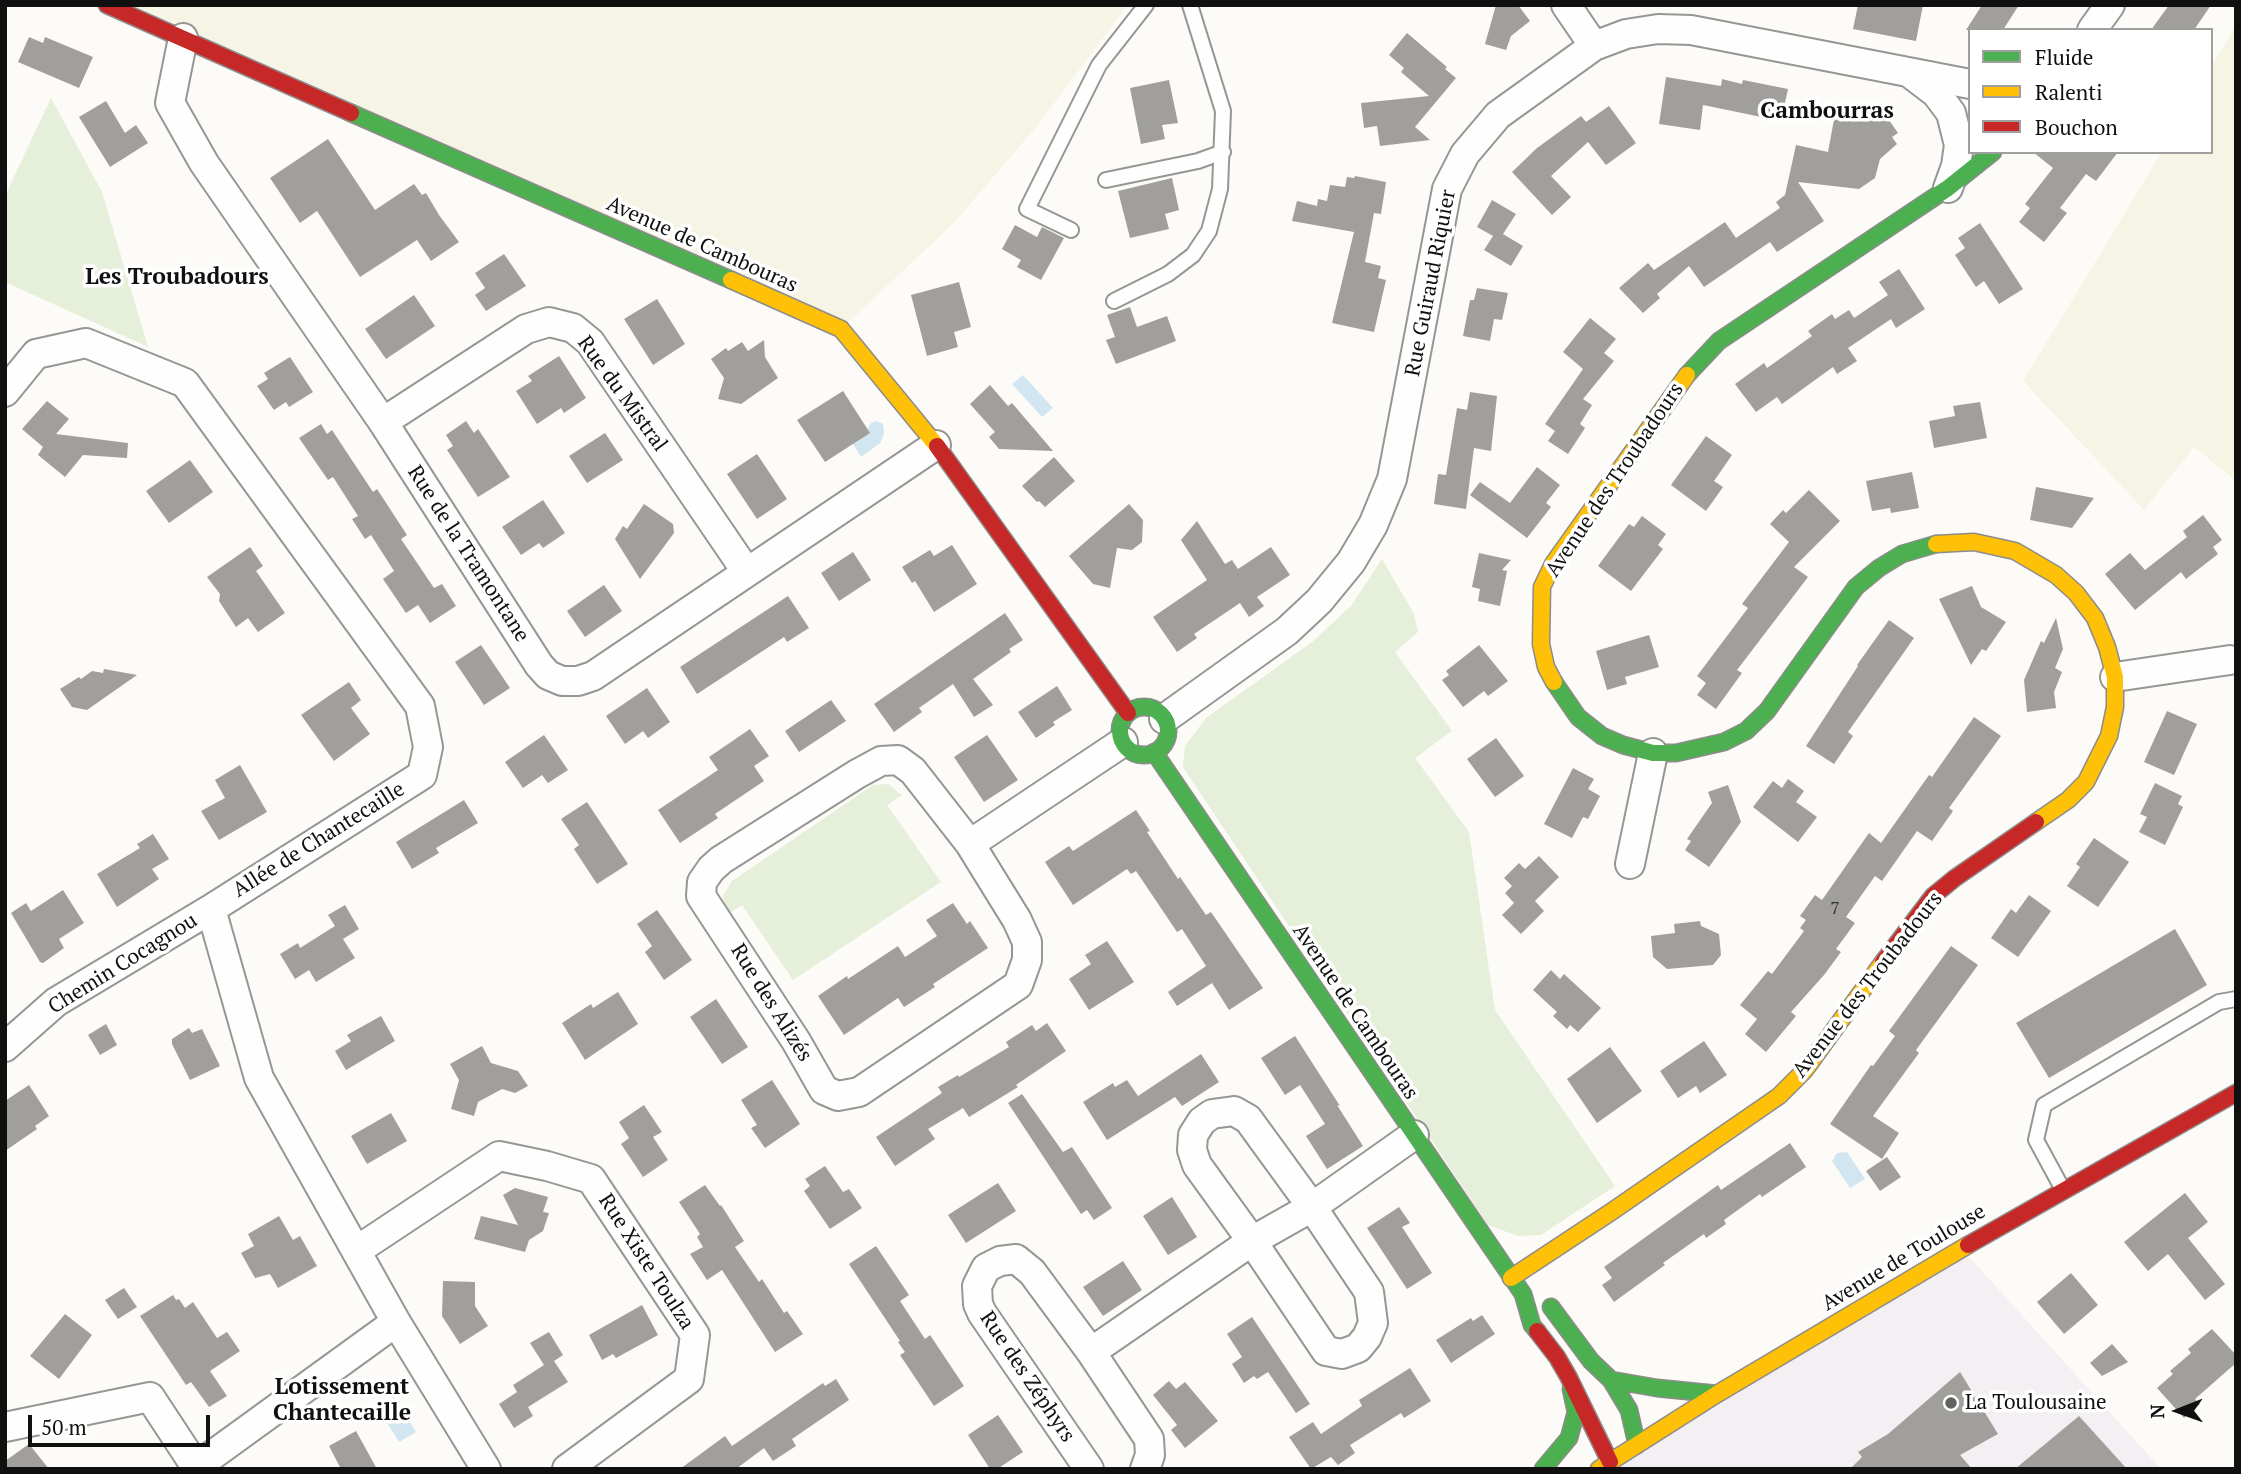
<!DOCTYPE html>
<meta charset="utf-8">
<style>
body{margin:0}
#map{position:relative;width:2241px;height:1474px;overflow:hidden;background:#fcfbf7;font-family:"PT Serif",serif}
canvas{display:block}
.frame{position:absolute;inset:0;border:7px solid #101010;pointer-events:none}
.legend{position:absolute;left:1968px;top:28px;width:245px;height:126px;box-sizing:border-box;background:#fff;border:2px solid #9f9f9f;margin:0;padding:9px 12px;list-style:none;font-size:21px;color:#101010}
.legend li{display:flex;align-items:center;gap:14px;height:35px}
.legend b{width:35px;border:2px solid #9f9f9f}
.north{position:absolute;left:2143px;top:1376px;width:70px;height:70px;-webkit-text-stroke:5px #fff;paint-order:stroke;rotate:269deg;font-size:19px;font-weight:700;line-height:28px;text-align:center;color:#101010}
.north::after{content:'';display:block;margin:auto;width:24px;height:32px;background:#101010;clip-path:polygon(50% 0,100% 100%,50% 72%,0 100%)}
.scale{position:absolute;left:28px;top:1415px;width:182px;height:32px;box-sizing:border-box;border:4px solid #101010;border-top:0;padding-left:9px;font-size:21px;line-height:24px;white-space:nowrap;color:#101010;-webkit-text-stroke:5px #fff;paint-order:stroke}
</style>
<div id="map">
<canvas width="2241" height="1474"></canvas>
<div class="frame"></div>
<ul class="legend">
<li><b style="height:9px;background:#4caf50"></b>Fluide</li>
<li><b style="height:9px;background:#ffc107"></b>Ralenti</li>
<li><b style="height:9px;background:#c62828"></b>Bouchon</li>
</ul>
<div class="north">N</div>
<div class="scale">50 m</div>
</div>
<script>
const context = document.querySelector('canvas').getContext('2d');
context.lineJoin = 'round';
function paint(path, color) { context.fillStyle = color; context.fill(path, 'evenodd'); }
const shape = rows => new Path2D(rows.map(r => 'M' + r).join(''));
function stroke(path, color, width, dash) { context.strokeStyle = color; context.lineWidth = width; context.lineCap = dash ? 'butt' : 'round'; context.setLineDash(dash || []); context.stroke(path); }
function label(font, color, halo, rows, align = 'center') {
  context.font = font + ' "PT Serif",serif'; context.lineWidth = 7; context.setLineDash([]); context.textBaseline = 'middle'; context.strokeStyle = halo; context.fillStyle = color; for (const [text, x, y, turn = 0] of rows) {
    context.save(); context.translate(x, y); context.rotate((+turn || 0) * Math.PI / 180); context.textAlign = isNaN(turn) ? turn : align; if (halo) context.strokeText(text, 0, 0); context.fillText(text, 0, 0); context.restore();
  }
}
paint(shape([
 [1962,1249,2161,1469,1594,1469]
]), '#f4eff2');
paint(shape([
 [107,5,1128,5,1037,126,953,224,841,329],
 [2236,25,2236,481,2194,447,2144,510,2023,381,2162,152,2211,152,2211,67]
]), '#f6f4e5');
paint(shape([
 [51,98,102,192,148,347,5,282,5,196],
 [1382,559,1414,614,1418,632,1395,652,1452,731,1415,758,1469,832,1495,1010,1615,1186,1541,1235,1518,1236,1488,1225,1183,767,1185,746,1206,718,1312,642,1351,606],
 [888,784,902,795,887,805,941,882,793,980,742,905,726,915,723,896,732,881,873,785]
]), '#e6efd9');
paint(shape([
 [1023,375,1053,408,1042,417,1012,384],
 [876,421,883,424,884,434,880,443,861,457,853,444,866,432,871,423],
 [1847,1152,1865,1179,1850,1188,1832,1161,1837,1153],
 [395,1397,416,1432,399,1442,378,1408]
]), '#d1e6f1');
paint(shape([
 [1496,5,1518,5,1530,21,1511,36,1506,50,1485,44],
 [1858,5,1923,5,1916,41,1853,29],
 [1982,5,2019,5,2003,30,1966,30],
 [2169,5,2211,5,2194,30,2151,30],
 [1407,33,1447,67,1445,69,1456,78,1415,127,1430,140,1380,146,1377,126,1364,128,1361,103,1429,96,1401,72,1404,68,1389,55],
 [29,37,43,43,45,37,93,57,79,88,18,62],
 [1666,77,1721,86,1722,79,1742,84,1743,80,1788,89,1781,121,1703,105,1700,130,1659,124],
 [1169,80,1178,123,1162,125,1165,139,1141,144,1130,88],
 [106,101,125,133,136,125,148,143,110,167,79,117],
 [1609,106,1636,143,1606,165,1588,142,1551,176,1571,197,1552,215,1512,172,1537,148,1581,116,1586,122],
 [1882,110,1898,133,1892,137,1897,144,1880,159,1875,178,1859,189,1798,182,1824,221,1777,252,1770,242,1704,287,1689,266,1657,294,1660,298,1643,313,1619,288,1648,263,1654,270,1725,222,1736,238,1780,208,1776,202,1785,195,1796,145,1828,152,1835,114,1870,119],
 [328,139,375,210,414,184,422,195,426,193,439,215,459,242,431,261,417,240,360,277,317,211,300,223,270,178],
 [2033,152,2118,152,2096,181,2086,174,2060,208,2067,213,2044,242,2019,222,2030,208,2025,204,2053,168],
 [1355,176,1386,182,1381,214,1374,213,1365,262,1381,266,1378,278,1386,280,1374,332,1332,323,1354,232,1292,221,1297,201,1317,206,1318,199,1327,201,1330,185,1345,187,1347,177,1354,178],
 [1172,178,1179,210,1165,214,1169,229,1130,238,1118,191],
 [1492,200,1516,214,1503,234,1523,246,1511,266,1484,250,1493,236,1477,227],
 [1980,223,2023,289,1999,304,1984,281,1976,287,1955,255,1965,248,1958,238],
 [1015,225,1037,237,1042,227,1064,238,1041,280,1017,267,1021,260,1002,249],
 [504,254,526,286,486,311,475,295,485,288,475,273],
 [1899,269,1925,309,1896,328,1891,319,1848,348,1857,361,1837,374,1833,367,1782,404,1777,397,1756,412,1735,384,1764,363,1767,368,1812,336,1808,331,1832,314,1835,319,1849,310,1854,318,1888,295,1879,282],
 [959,282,971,327,954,332,958,347,927,356,911,295],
 [1477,288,1508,293,1502,320,1494,319,1490,341,1463,336,1470,300,1474,300],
 [414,295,435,326,386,359,365,329],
 [657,299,685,344,653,365,624,319],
 [1130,307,1137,327,1167,316,1176,341,1116,364,1106,340,1115,337,1107,315],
 [1590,318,1616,339,1604,353,1614,361,1583,399,1592,405,1580,424,1585,428,1568,454,1548,441,1555,431,1545,424,1583,369,1563,352],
 [764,340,765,357,778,378,741,404,718,399,724,378,711,359,726,348,728,351,742,342,748,351],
 [559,356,586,398,564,413,561,408,537,424,516,391,532,381,528,376],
 [290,357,313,392,289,407,286,402,274,410,257,386,268,379,264,373],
 [990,385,1008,406,1012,403,1053,451,999,449,989,437,995,432,970,404],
 [843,391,870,433,825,462,797,420],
 [1470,392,1497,396,1491,451,1474,448,1466,509,1434,504,1438,474,1446,475,1457,408,1467,410],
 [47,401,69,419,56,434,128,443,127,458,83,455,65,477,38,455,43,447,22,429],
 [1980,402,1987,438,1934,448,1929,421,1955,416,1953,406],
 [466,421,474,433,478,429,510,477,478,497,447,450,453,446,446,435],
 [321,424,327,434,332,430,373,492,377,489,407,535,401,539,434,588,442,584,456,606,430,623,418,605,406,613,383,579,394,571,371,535,365,539,352,519,358,516,333,477,328,480,299,438],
 [605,433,623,460,587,483,569,456],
 [1706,436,1732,455,1714,481,1723,487,1706,511,1671,485],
 [757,454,787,499,757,519,727,474],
 [1054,457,1075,481,1045,507,1039,501,1037,502,1022,486],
 [190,460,213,492,169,523,146,491],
 [1537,467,1560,485,1546,503,1551,507,1527,538,1470,495,1480,482,1510,503],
 [1912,472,1919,508,1891,513,1890,508,1872,511,1866,481],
 [2036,487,2094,498,2072,528,2030,520],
 [1809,490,1840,521,1794,567,1808,577,1737,670,1742,673,1716,709,1697,695,1706,683,1697,676,1748,608,1742,604,1789,542,1770,524,1783,510,1786,513],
 [543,500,565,533,543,548,539,543,521,555,502,527],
 [644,504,673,524,674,533,640,579,615,539,623,526,627,529],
 [1129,504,1143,520,1142,542,1132,550,1117,548,1110,588,1093,584,1069,556],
 [2203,515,2222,540,2213,547,2218,554,2186,579,2181,572,2135,610,2105,574,2130,553,2145,570,2187,537,2183,531],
 [1642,516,1666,534,1658,545,1663,549,1631,591,1598,566,1629,524,1634,527],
 [1197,521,1225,564,1232,560,1238,569,1271,547,1290,575,1257,597,1264,606,1249,617,1240,603,1194,634,1197,638,1177,652,1153,617,1207,580,1181,540],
 [952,545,977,584,934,612,915,581,912,583,902,567,930,550,934,556],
 [250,547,263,566,256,571,285,613,258,632,248,618,236,627,219,601,220,594,207,577],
 [853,552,871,580,839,601,821,573],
 [1479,553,1511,560,1502,570,1507,571,1500,606,1478,601,1480,589,1472,587],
 [604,585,622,611,585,637,567,611],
 [1972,586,1981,607,2006,622,1986,651,1982,649,1971,665,1939,599],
 [788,596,809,628,787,642,784,637,697,694,680,667],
 [1005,613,1023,640,1009,649,1011,652,973,679,993,705,974,717,953,684,919,708,922,712,894,732,874,704],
 [2056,618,2063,649,2055,668,2062,672,2054,692,2056,708,2027,712,2024,680,2041,641,2044,643],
 [1889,620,1914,638,1848,732,1853,736,1834,764,1806,746,1858,666,1857,665],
 [1649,635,1659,667,1625,677,1627,684,1607,690,1596,651],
 [481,645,510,688,484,705,455,662],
 [1479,645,1508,681,1488,696,1484,691,1463,707,1442,680,1449,675,1446,671],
 [104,669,137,675,87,710,72,707,60,689,79,677,81,679,92,671,103,673],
 [349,682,361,700,351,708,370,734,334,761,301,715],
 [1057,686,1072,710,1053,722,1055,725,1036,738,1018,712],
 [647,688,670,722,648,738,643,731,625,744,606,716],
 [831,700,846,721,799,752,785,731],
 [2167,711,2197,724,2174,775,2144,762],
 [1974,717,2001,736,1949,808,1953,811,1932,841,1917,831,1882,881,1875,876,1846,917,1855,923,1836,949,1841,952,1824,975,1791,1012,1796,1016,1766,1052,1745,1034,1757,1019,1740,1005,1768,971,1772,974,1804,931,1800,928,1806,920,1800,916,1815,895,1822,900,1869,833,1881,843,1929,775,1932,777],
 [750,729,769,756,754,766,764,781,715,814,718,818,680,843,658,810,718,770,709,757],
 [544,735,568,770,548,783,542,775,523,788,505,762],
 [987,735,1018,780,984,802,954,757],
 [1496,738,1524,776,1495,797,1467,759],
 [240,765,267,812,219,840,201,811,225,798,215,780],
 [1573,768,1594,779,1588,789,1600,796,1588,819,1583,817,1572,838,1544,824],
 [1788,779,1804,791,1796,802,1817,817,1798,842,1753,807,1773,781,1782,788],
 [2155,783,2182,796,2178,804,2183,807,2165,845,2139,832,2147,817,2140,814],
 [1728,785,1741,822,1709,867,1685,850,1691,841,1687,839,1712,803,1708,792],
 [464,800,478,823,436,848,439,853,412,869,396,842],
 [587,802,628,864,597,884,574,849,579,845,561,819],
 [1136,810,1150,831,1147,832,1178,879,1180,877,1206,915,1211,912,1263,988,1229,1010,1212,983,1177,1006,1168,992,1206,966,1182,929,1177,932,1136,871,1131,874,1127,869,1073,905,1045,862,1069,846,1073,851],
 [153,834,169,859,152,869,159,879,117,907,97,874,140,848,137,844],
 [2094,838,2129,862,2098,907,2067,886,2080,867,2076,864],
 [1539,856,1559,877,1535,901,1544,911,1521,934,1502,915,1514,903,1505,893,1512,886,1504,878,1519,863,1525,869],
 [63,890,84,923,59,939,64,948,43,963,40,962,11,913,26,903,31,911],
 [2029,895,2051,911,2018,957,1991,938,2011,909,2016,913],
 [953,903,967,924,970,921,988,948,933,984,935,987,904,1007,898,998,844,1035,818,996,847,976,848,979,898,946,905,957,937,936,926,920],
 [345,905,359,929,343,939,355,958,316,982,309,970,295,979,280,954,298,943,300,948,335,926,328,915],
 [657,910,692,960,664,980,645,952,652,946,637,924],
 [1700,921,1701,926,1719,934,1721,955,1713,965,1667,969,1653,957,1651,936,1675,933,1674,924],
 [2175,929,2207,985,2049,1078,2016,1023],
 [1107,941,1134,982,1089,1010,1069,979,1091,964,1085,955],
 [1951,946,1978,965,1916,1050,1919,1053,1873,1116,1899,1133,1882,1159,1830,1124,1871,1065,1873,1066,1895,1036,1889,1031],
 [1551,970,1560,979,1564,974,1601,1008,1578,1032,1570,1025,1567,1029,1553,1016,1557,1012,1533,990],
 [618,992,638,1024,585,1060,562,1023,591,1004,593,1008],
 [716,999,748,1047,722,1064,690,1017],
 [381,1016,395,1041,346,1070,335,1051,351,1041,347,1035],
 [1047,1023,1066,1051,1016,1085,1018,1087,969,1117,963,1108,928,1129,935,1139,895,1166,876,1137,942,1093,938,1087,958,1075,959,1077,1009,1047,1006,1042,1032,1025,1036,1031],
 [106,1024,117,1045,100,1055,88,1035],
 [189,1028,192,1033,202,1029,220,1066,190,1080,172,1044,172,1039],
 [1295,1036,1340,1106,1337,1105,1363,1146,1327,1169,1306,1136,1325,1124,1300,1085,1285,1095,1261,1058],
 [1704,1041,1727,1075,1700,1093,1696,1086,1678,1098,1660,1071],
 [482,1046,491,1063,518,1071,528,1086,515,1093,502,1089,478,1102,474,1116,451,1109,459,1080,450,1064],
 [1610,1047,1642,1091,1597,1123,1567,1079],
 [1201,1054,1219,1082,1182,1106,1175,1097,1107,1140,1083,1102,1113,1083,1115,1087,1127,1080,1138,1096],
 [772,1080,800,1124,765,1148,751,1128,757,1125,741,1100],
 [29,1085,49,1116,35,1126,37,1129,5,1151,5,1101],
 [1022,1094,1063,1152,1072,1147,1112,1208,1094,1220,1087,1210,1081,1214,1008,1103],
 [644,1105,662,1132,653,1137,668,1160,643,1177,621,1144,629,1138,619,1122],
 [391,1113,407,1141,367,1164,351,1136],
 [1790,1143,1806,1167,1762,1197,1760,1194,1724,1220,1726,1224,1706,1238,1704,1234,1663,1263,1665,1265,1614,1302,1602,1285,1612,1278,1604,1267,1718,1185,1721,1190],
 [1887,1157,1901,1177,1880,1191,1866,1171],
 [825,1166,843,1192,849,1189,862,1208,830,1229,804,1191,810,1186,805,1179],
 [998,1183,1016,1211,966,1243,948,1215],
 [705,1185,720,1206,721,1205,744,1241,735,1247,759,1282,762,1279,784,1313,787,1311,803,1334,775,1352,722,1270,707,1280,690,1254,703,1247,697,1237,700,1234,679,1202],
 [515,1188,548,1197,543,1212,549,1213,543,1231,529,1240,525,1252,474,1239,481,1216,518,1225,503,1195],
 [2185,1193,2208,1222,2188,1238,2225,1284,2205,1300,2168,1254,2148,1271,2124,1242],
 [1172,1197,1197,1237,1168,1255,1143,1216],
 [1399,1207,1410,1223,1402,1227,1432,1273,1407,1289,1367,1228],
 [279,1216,293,1240,300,1236,317,1266,278,1288,270,1274,255,1278,241,1253,254,1246,248,1234],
 [876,1246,909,1295,900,1301,925,1339,930,1335,964,1386,934,1406,900,1355,905,1352,898,1342,900,1341,849,1264],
 [1123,1261,1142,1290,1103,1316,1083,1287],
 [2071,1273,2098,1305,2064,1334,2037,1302],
 [443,1281,475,1282,475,1306,488,1326,460,1344,442,1316],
 [124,1288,137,1307,118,1319,105,1300],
 [173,1295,176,1300,179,1299,185,1308,193,1302,217,1338,227,1332,240,1351,210,1371,227,1396,209,1407,191,1382,186,1385,140,1316],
 [642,1305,658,1335,616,1358,613,1354,602,1360,589,1335],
 [65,1314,92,1335,59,1379,30,1356],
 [1482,1315,1495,1334,1451,1363,1436,1340,1471,1318,1473,1321],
 [1252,1317,1310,1404,1296,1413,1268,1372,1257,1379,1254,1376,1244,1383,1232,1364,1242,1357,1227,1334],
 [2212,1329,2236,1355,2236,1363,2195,1399,2200,1404,2184,1418,2157,1388,2173,1374,2170,1371,2191,1353,2188,1349],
 [549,1332,563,1355,554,1361,568,1382,528,1407,533,1416,514,1428,499,1404,517,1392,513,1385,544,1365,530,1343],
 [2112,1344,2128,1362,2102,1376,2090,1363],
 [1410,1368,1431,1401,1404,1418,1401,1413,1350,1445,1355,1453,1338,1465,1331,1457,1311,1469,1289,1437,1313,1422,1321,1434,1362,1406,1359,1400],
 [1960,1372,1998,1434,1960,1455,1972,1469,1850,1469,1862,1457,1858,1452,1888,1434],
 [836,1379,849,1400,792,1439,796,1446,773,1461,764,1448,736,1469,680,1469,725,1436,732,1446,823,1383,825,1386],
 [1169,1381,1176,1389,1185,1382,1218,1421,1185,1448,1171,1430,1177,1425,1153,1395],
 [998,1415,1023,1452,997,1469,990,1469,968,1435],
 [2079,1416,2127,1469,2015,1469],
 [356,1431,377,1469,341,1469,329,1446],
 [29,1444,49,1469,5,1469,5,1461]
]), '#a09f9c');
const lane = shape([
 [1106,180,1198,161,1223,152],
 [1071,230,1027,209,1099,65,1146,5],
 [1114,301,1168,274,1193,255,1209,231,1220,189,1223,111,1190,5],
 [2062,1188,2036,1140,2044,1105,2219,1002,2236,999]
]);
const street = shape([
 [1566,5,1594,46],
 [2092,30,2110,5],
 [183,38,170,103,204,163,383,422,539,665,548,675,562,681,578,681,593,676,936,445],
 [1911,74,1936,93,1951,113,1959,145,1956,166,1948,188],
 [5,392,36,354,86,343,185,383,420,706,428,747,422,775,211,909,259,1078,396,1322,486,1469],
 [383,422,526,329,549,322,573,328,590,342,746,571],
 [2115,677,2230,660],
 [1164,719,1287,631,1319,601,1351,562,1373,525,1392,479,1447,189,1465,154,1498,115,1594,46,1626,34,1658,29,1691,30,1970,84],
 [970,844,1017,920,1027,942,1027,960,1018,985,859,1092,838,1096,824,1090,796,1041,701,896,702,882,711,869,721,860,857,774,881,761,898,760,913,771,970,844,1123,742],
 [1630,864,1653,753],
 [5,1047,56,1002,211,909],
 [1234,1111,1248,1119,1312,1207,1369,1292,1373,1323,1367,1337,1358,1348,1342,1354,1326,1351,1252,1241,1197,1165,1192,1150,1193,1135,1202,1121,1212,1114,1234,1111],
 [356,1251,499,1156,547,1166,591,1179,695,1335,689,1379,567,1469],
 [1091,1352,1252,1241,1312,1207,1414,1135],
 [5,1427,150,1397,196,1467,396,1322],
 [1089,1469,982,1313,978,1304,977,1286,986,1268,1000,1261,1016,1259,1032,1272,1091,1352,1149,1439,1150,1455,1145,1469]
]);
const fast = shape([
 [351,113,731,280],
 [1687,375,1719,341,1948,188,1993,152],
 [1554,682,1578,717,1602,736,1623,745,1653,753,1676,753,1724,742,1746,731,1767,711,1856,587,1879,568,1902,554,1936,544],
 '1120 731a24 24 0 1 1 48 0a24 24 0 1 1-48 0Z',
 [1154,752,1523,1294,1532,1325,1537,1331],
 [1551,1307,1591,1361,1611,1380,1629,1410,1637,1445],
 [1611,1380,1657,1388,1717,1394],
 [1543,1469,1569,1438,1576,1412,1571,1389]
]);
const slow = shape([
 [731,280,841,329,937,446],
 [1936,544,1974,542,2015,551,2056,575,2076,593,2095,618,2107,647,2115,677,2115,707,2109,736,2086,782,2068,800,2036,822],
 [1554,682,1546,667,1541,644,1542,587,1553,564,1687,375],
 [1511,1278,1611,1212,1779,1096,1805,1070,1883,962],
 [1599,1469,1717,1394,1968,1245]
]);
const jam = shape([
 [107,5,351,113],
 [937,446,1128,713],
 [1883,962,1933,896,1955,878,2036,822],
 [1968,1245,2236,1093],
 [1537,1331,1557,1357,1568,1376,1610,1462]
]);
stroke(lane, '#969694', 18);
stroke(street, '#969694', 32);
stroke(fast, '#8d8c8b', 19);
stroke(slow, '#8d8c8b', 19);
stroke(jam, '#8d8c8b', 19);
stroke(lane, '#fffefe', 14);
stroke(street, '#fffefe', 28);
stroke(fast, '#4caf50', 16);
stroke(slow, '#ffc107', 16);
stroke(jam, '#c62828', 16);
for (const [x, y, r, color] of [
 [1951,1403,7,"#636261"]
]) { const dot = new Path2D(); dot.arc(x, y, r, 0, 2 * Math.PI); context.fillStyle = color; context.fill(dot); stroke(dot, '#fff', 2.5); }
label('18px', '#343433', null, [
 ["7",1835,909]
]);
label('21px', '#101010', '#fff', [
 ["Avenue de Cambouras",702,245,24],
 ["Rue Guiraud Riquier",1431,283,-79],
 ["Rue du Mistral",622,394,54],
 ["Avenue des Troubadours",1615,480,-56],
 ["Rue de la Tramontane",468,554,57],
 ["Allée de Chantecaille",319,840,-32],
 ["Chemin Cocagnou",123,964,-32],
 ["Avenue des Troubadours",1868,985,-52],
 ["Rue des Alizés",771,1003,58],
 ["Avenue de Cambouras",1355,1012,56],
 ["Avenue de Toulouse",1904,1258,-31],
 ["Rue Xiste Toulza",646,1262,57],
 ["Rue des Zéphyrs",1027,1377,56]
]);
label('21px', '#101010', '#fff', [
 ["La Toulousaine",1965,1403]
], 'left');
label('bold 23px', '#101010', '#fff', [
 ["Cambourras",1827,111],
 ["Les Troubadours",177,277],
 ["Lotissement",342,1387],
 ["Chantecaille",342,1413]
]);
</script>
